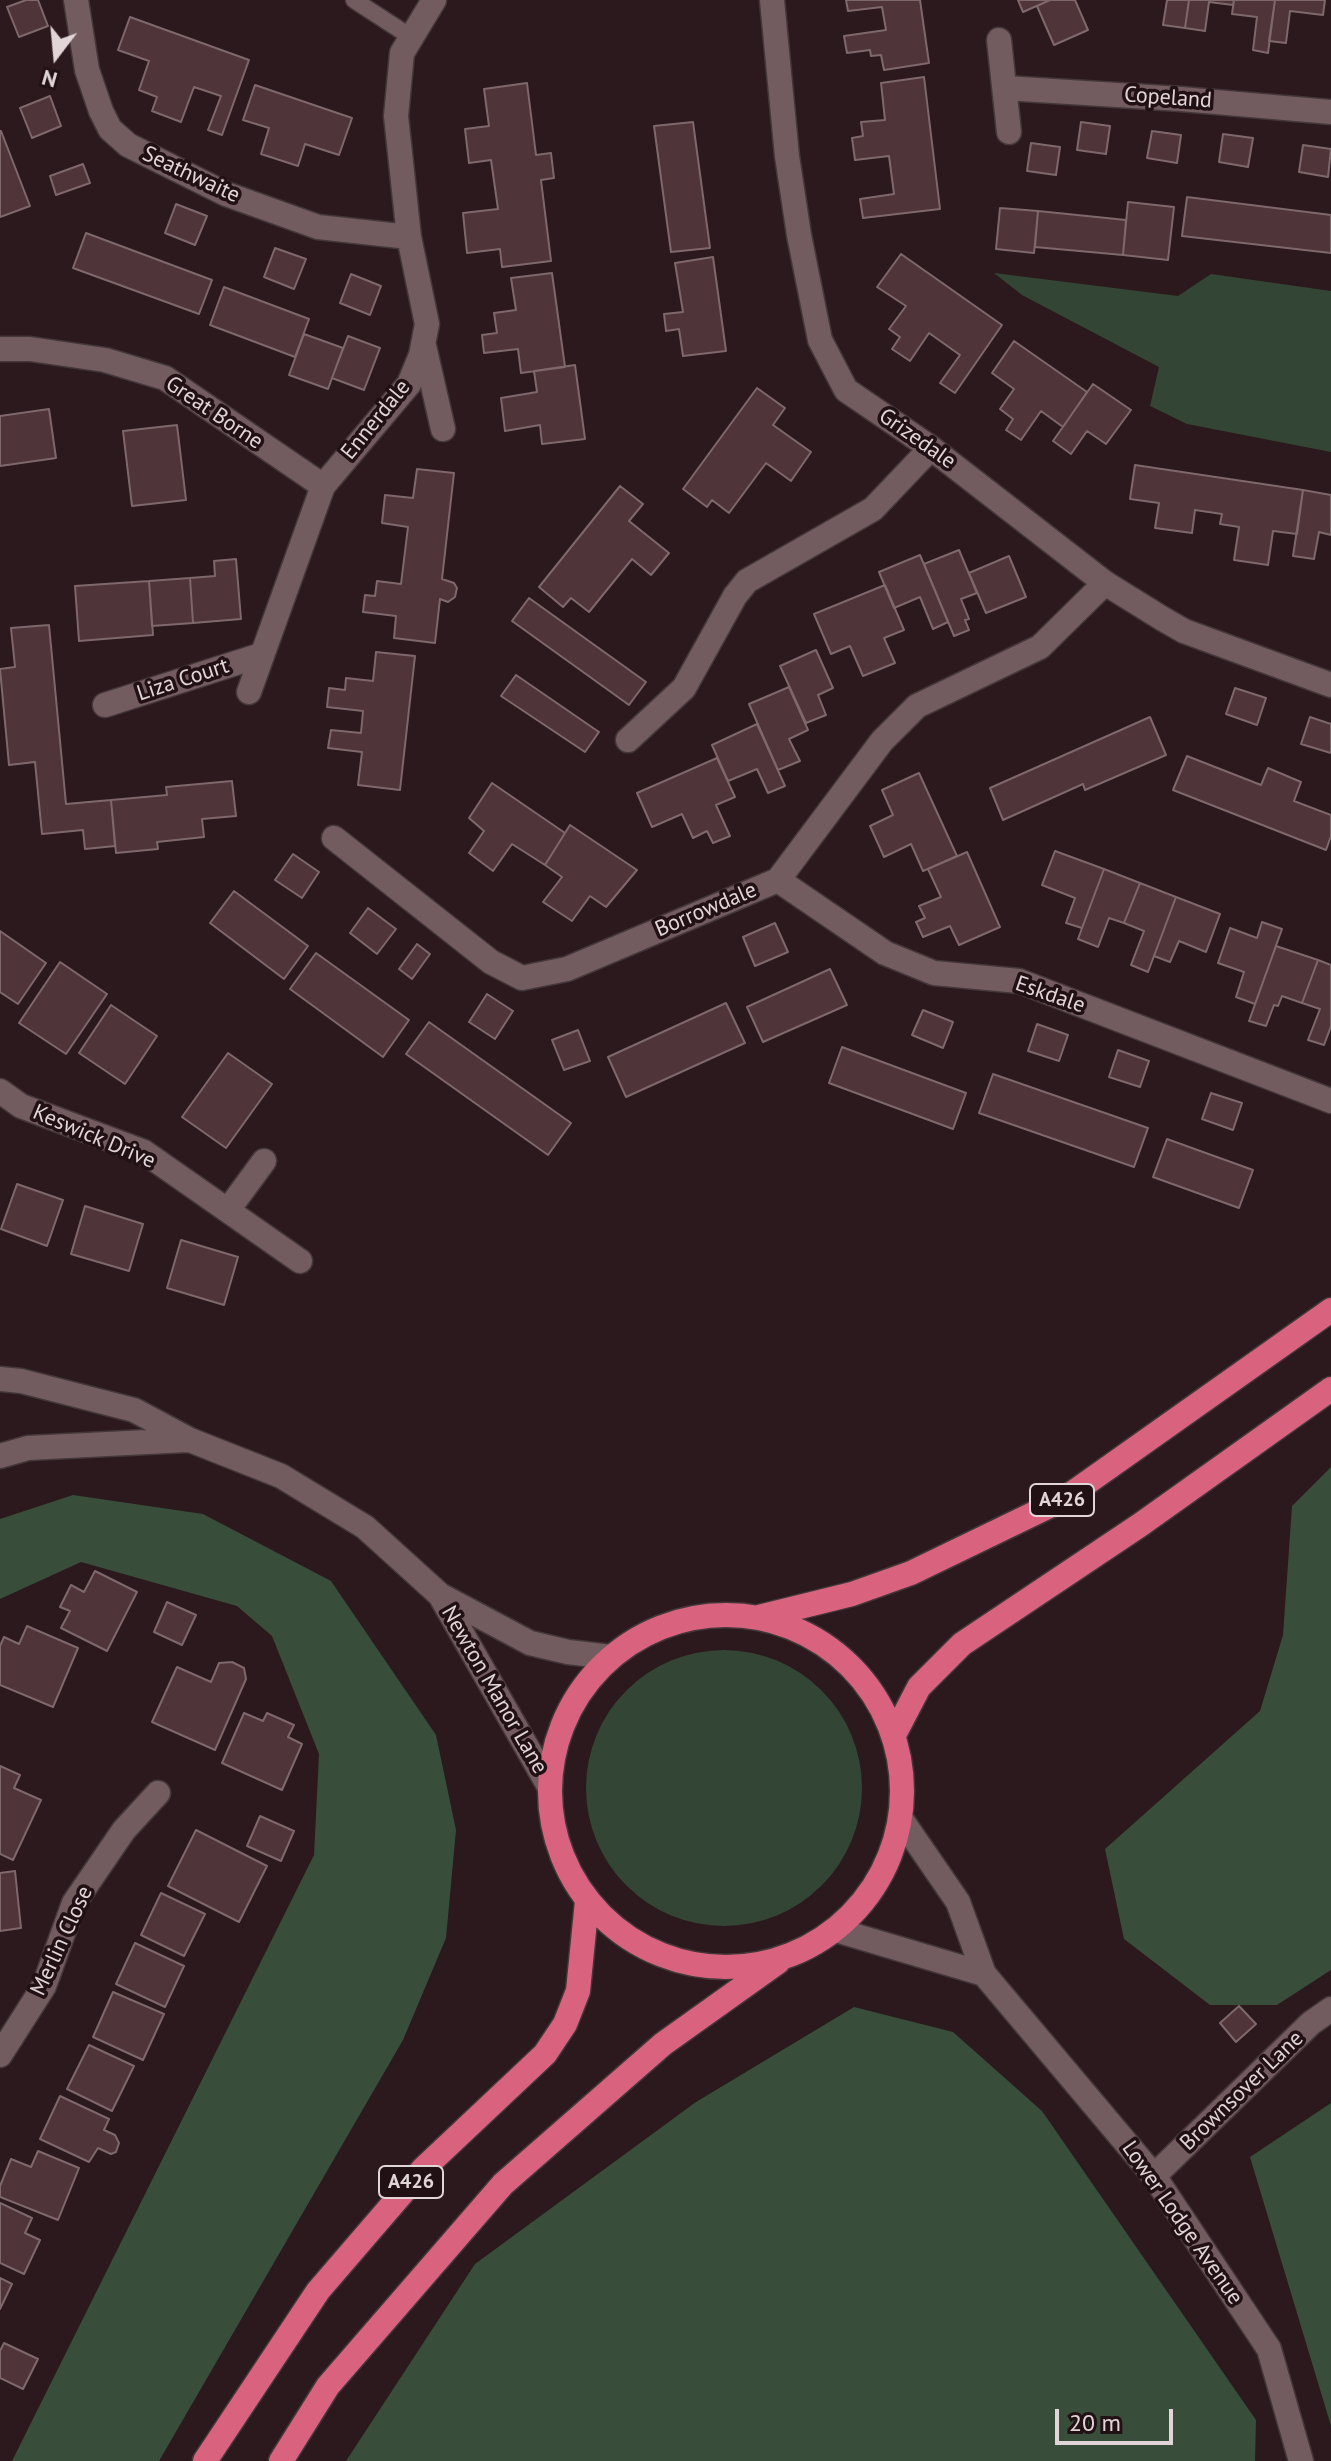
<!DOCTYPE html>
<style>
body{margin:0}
#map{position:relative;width:1331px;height:2461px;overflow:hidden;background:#2b191d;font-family:"PT Sans",sans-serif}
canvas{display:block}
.north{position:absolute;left:16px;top:16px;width:80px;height:80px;-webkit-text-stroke:6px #211014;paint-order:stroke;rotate:196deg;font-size:22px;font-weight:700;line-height:32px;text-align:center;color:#e1d5d7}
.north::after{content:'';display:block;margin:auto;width:28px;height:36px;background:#e1d5d7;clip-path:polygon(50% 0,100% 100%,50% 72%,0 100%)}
.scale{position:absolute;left:1055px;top:2409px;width:118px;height:36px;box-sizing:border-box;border:4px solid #e1d5d7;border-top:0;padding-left:10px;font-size:24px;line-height:28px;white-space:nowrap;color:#e1d5d7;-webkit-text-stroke:6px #211014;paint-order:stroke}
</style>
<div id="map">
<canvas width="1331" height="2461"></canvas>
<div class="north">N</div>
<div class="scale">20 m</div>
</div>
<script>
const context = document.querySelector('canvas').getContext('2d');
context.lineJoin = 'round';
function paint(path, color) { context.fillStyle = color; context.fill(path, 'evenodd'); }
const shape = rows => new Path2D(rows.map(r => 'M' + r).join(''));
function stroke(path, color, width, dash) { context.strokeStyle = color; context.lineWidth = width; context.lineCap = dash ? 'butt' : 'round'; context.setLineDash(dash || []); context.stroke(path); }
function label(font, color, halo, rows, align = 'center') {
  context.font = font + ' "PT Sans",sans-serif'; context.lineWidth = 7; context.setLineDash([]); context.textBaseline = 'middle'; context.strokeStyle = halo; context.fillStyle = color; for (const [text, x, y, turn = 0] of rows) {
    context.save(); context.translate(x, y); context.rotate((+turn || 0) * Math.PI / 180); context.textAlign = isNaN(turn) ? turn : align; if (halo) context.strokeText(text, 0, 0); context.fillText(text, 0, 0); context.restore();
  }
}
paint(shape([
 [994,273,1178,296,1211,274,1331,291,1331,452,1187,424,1150,406,1159,367,1022,295],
 '586 1788a138 138 0 1 1 276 0a138 138 0 1 1-276 0Z'
]), '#334635');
paint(shape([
 [1331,1467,1331,1970,1277,2005,1210,2005,1124,1939,1105,1849,1260,1711,1283,1635,1292,1506],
 [73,1495,203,1514,331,1581,436,1735,456,1830,446,1938,403,2040,159,2461,12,2461,314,1855,319,1754,272,1636,237,1606,81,1562,0,1599,0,1519],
 [854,2007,953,2032,1042,2111,1256,2420,1255,2461,346,2461,475,2264,696,2102],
 [1331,2103,1331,2426,1250,2157]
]), '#384d3a');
const building = shape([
 [26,0,38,0,48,26,19,37,7,7,26,0],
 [846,0,920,0,929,63,884,70,881,55,871,56,870,50,847,53,844,36,886,30,882,7,848,11,846,0],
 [1018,0,1050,0,1023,12,1018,0],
 [1050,0,1075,0,1088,30,1054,45,1037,6,1050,0],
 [1167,0,1189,0,1185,28,1163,25,1167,0],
 [1189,0,1234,0,1233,5,1209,2,1205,31,1185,28,1189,0],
 [1234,0,1275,0,1268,53,1253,50,1257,17,1232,14,1234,0],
 [1275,0,1325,0,1323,15,1290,11,1286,43,1269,41,1275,0],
 [130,17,249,60,222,135,208,130,221,96,194,87,181,122,152,111,157,97,139,90,149,61,118,50,130,17],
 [924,77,940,209,863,218,860,199,894,194,889,156,855,160,852,138,863,136,861,122,885,120,881,83,924,77],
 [527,83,536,155,551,153,554,178,541,180,551,261,502,267,500,249,467,253,463,213,498,209,491,160,469,163,465,129,489,126,484,89,527,83],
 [255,85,352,118,339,155,305,144,298,166,261,154,269,128,243,120,255,85],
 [50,96,61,126,32,138,20,108,50,96],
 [693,122,710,248,671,252,654,126,693,122],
 [1081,122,1110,126,1106,154,1077,150,1081,122],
 [1,131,30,206,0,217,0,131,1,131],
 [1152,131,1181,135,1177,163,1147,158,1152,131],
 [1223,134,1253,138,1248,167,1219,162,1223,134],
 [1031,143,1060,147,1056,175,1027,171,1031,143],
 [1303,145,1331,149,1328,177,1299,172,1303,145],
 [83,164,90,183,56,195,50,176,83,164],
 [1187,197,1331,215,1331,253,1182,236,1187,197],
 [1128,202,1174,207,1168,260,1123,255,1128,202],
 [176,204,207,216,195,245,165,233,176,204],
 [1000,208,1038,211,1034,253,996,249,1000,208],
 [1038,211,1126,220,1123,255,1035,247,1038,211],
 [86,233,212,280,199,314,73,268,86,233],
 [275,248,306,259,294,289,264,277,275,248],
 [901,254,1002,325,955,393,940,383,960,355,929,333,910,361,892,349,900,337,889,329,906,306,877,287,901,254],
 [713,257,726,351,683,356,679,329,666,331,664,314,683,312,675,263,713,257],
 [552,273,565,367,521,373,518,349,484,353,482,335,497,333,494,313,516,310,511,278,552,273],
 [351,274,381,286,370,315,340,303,351,274],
 [224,287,309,319,295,357,210,325,224,287],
 [304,334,343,348,328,389,289,375,304,334],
 [348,336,380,348,364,390,332,378,348,336],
 [1014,341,1087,392,1063,427,1041,411,1021,440,1006,430,1013,419,1000,409,1014,389,992,373,1014,341],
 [575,365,585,439,542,444,540,425,505,431,501,398,537,392,534,371,575,365],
 [1093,384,1131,410,1106,444,1087,431,1071,454,1053,441,1093,384],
 [757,388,785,408,773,425,811,452,791,481,766,463,729,513,712,500,707,507,683,489,757,388],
 [49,409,56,458,0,466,0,416,49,409],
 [177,425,186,500,132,506,123,431,177,425],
 [1135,465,1303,490,1297,534,1273,531,1268,565,1234,560,1239,527,1220,524,1222,514,1195,510,1192,533,1155,528,1159,503,1130,499,1135,465],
 [417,469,454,473,442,579,454,583,457,588,455,597,448,602,440,599,435,643,394,638,396,616,363,612,365,595,375,596,377,581,401,584,408,527,382,523,385,495,413,498,417,469],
 [620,486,643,504,629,521,669,553,651,575,632,559,589,612,571,598,563,607,539,587,620,486],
 [1303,490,1331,495,1331,535,1319,532,1314,559,1293,556,1303,490],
 [959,550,977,593,961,599,969,619,965,620,969,630,954,636,924,564,959,550],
 [920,555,948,622,933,629,920,597,894,608,879,572,920,555],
 [1009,556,1026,597,986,613,969,573,1009,556],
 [236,559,241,619,193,623,190,578,215,576,214,561,236,559],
 [190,578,193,623,152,626,149,581,190,578],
 [149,581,153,635,79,641,75,586,149,581],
 [885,585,904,630,884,638,895,663,863,676,850,646,831,654,814,614,885,585],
 [529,598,646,682,629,705,512,621,529,598],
 [49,625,66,804,111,800,115,846,85,849,83,830,42,834,35,762,9,765,0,669,15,667,11,628,49,625],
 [816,650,833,688,818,695,826,715,806,723,780,666,816,650],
 [376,652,415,656,400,790,358,785,362,752,328,748,331,730,361,733,363,711,327,707,329,688,345,690,346,678,373,681,376,652],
 [516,675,599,732,585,752,501,696,516,675],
 [789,687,808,730,789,739,800,761,778,770,749,704,789,687],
 [1235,688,1266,698,1257,725,1226,714,1235,688],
 [1150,717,1166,755,1085,790,1083,784,1003,820,990,788,1150,717],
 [1310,717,1331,724,1331,753,1301,744,1310,717],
 [757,724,785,786,768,793,757,769,728,781,712,745,757,724],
 [1187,756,1261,785,1268,768,1301,782,1294,801,1331,815,1331,836,1326,850,1173,790,1187,756],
 [717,758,735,797,716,805,730,836,713,843,707,831,693,838,682,814,652,827,637,793,717,758],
 [919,773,957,856,923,871,911,844,884,857,870,826,893,815,882,790,919,773],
 [232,781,236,816,202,819,204,837,157,842,158,849,116,853,111,800,167,795,166,787,232,781],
 [492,783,565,833,545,865,512,844,493,871,469,853,484,831,469,818,492,783],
 [570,825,637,870,606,907,590,896,572,921,543,902,562,877,545,865,570,825],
 [1055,851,1104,869,1082,928,1066,923,1075,898,1042,885,1055,851],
 [967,852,1000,927,959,945,950,926,923,937,916,922,925,918,919,906,941,897,928,869,967,852],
 [293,854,319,872,302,898,275,880,293,854],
 [1104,869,1140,883,1124,923,1109,918,1098,947,1078,939,1104,869],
 [1140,883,1176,897,1148,972,1131,965,1144,931,1124,923,1140,883],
 [234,891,308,946,284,979,210,923,234,891],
 [1176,897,1220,914,1206,952,1179,941,1170,962,1154,956,1176,897],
 [368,908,396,929,377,954,350,933,368,908],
 [1262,922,1282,929,1255,1004,1236,997,1244,972,1218,963,1230,928,1257,938,1262,922],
 [775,923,788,952,755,966,743,937,775,923],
 [0,931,46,963,18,1004,0,992,0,931],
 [417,944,430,954,412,979,399,969,417,944],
 [1276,946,1318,960,1302,1003,1282,996,1278,1006,1274,1005,1266,1026,1249,1021,1276,946],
 [316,953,409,1020,383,1057,290,989,316,953],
 [1318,960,1331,965,1331,1026,1324,1045,1308,1040,1320,1009,1302,1003,1318,960],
 [60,962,107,994,66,1054,19,1023,60,962],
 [830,969,847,1005,763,1042,747,1007,830,969],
 [487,994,513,1011,495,1039,469,1022,487,994],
 [726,1003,745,1043,626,1097,608,1057,726,1003],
 [111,1005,157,1036,125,1084,79,1053,111,1005],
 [923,1010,953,1022,943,1048,912,1035,923,1010],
 [429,1022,571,1123,548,1155,406,1054,429,1022],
 [1037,1024,1068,1035,1059,1061,1028,1051,1037,1024],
 [578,1030,590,1061,564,1070,552,1040,578,1030],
 [842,1047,966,1093,953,1129,829,1083,842,1047],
 [1118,1050,1149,1061,1140,1087,1109,1077,1118,1050],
 [228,1053,272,1084,226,1148,182,1117,228,1053],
 [993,1074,1148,1128,1134,1167,979,1113,993,1074],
 [1211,1093,1242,1103,1233,1130,1202,1119,1211,1093],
 [1167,1139,1253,1170,1239,1208,1153,1177,1167,1139],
 [17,1184,63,1200,47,1246,1,1229,17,1184],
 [85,1206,143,1224,129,1271,71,1254,85,1206],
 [181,1240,238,1257,224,1305,167,1288,181,1240],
 [95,1571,137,1592,107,1651,61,1628,70,1611,60,1607,71,1585,84,1592,95,1571],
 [167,1602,196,1615,182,1645,154,1632,167,1602],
 [27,1626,78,1648,53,1707,0,1685,0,1646,4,1637,19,1644,27,1626],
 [232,1662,244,1668,246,1679,215,1750,152,1722,177,1667,211,1682,219,1663,232,1662],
 [244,1713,263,1721,267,1713,294,1725,288,1737,302,1744,282,1790,222,1763,244,1713],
 [0,1766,20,1775,14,1788,41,1800,13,1860,0,1854,0,1766],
 [260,1816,294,1831,281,1861,247,1846,260,1816],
 [196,1830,267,1866,239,1922,168,1886,196,1830],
 [15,1871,21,1928,0,1931,0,1873,15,1871],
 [161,1893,205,1914,184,1956,141,1935,161,1893],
 [135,1943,184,1966,165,2007,116,1984,135,1943],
 [113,1992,164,2014,143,2060,93,2037,113,1992],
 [1239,2006,1256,2024,1236,2042,1220,2023,1239,2006],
 [89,2045,134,2066,112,2111,67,2089,89,2045],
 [60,2096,109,2119,104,2130,115,2135,119,2143,116,2152,111,2154,98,2148,89,2162,40,2139,60,2096],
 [38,2151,79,2168,58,2220,0,2197,0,2186,11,2159,31,2167,38,2151],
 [0,2203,32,2218,25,2233,40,2240,24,2274,0,2263,0,2203],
 [0,2278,12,2284,0,2309,0,2278],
 [4,2343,38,2359,23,2389,0,2378,0,2351,4,2343]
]);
paint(building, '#4f3439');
stroke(building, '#7e686c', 2);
const lane = shape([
 [354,0,411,37]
]);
const street = shape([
 [76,0,87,70,101,111,110,129,128,145,226,194,318,227,409,237],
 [772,0,787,156,799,235,820,340,846,390,931,448,1105,583,1163,619,1184,631,1331,685],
 [999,40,1009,132],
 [1005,88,1181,99,1331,112],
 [424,346,443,429],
 [0,349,30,349,105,360,165,378,323,486],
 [249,692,323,486,409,384,421,355,427,324,409,237,396,116,402,53,434,0],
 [105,705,261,655],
 [628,740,684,688,735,596,747,581,873,509,931,448],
 [334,838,491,962,522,978,567,969,778,880,882,741,917,706,1040,647,1105,583],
 [778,880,885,953,934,973,1019,981,1331,1101],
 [0,1091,21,1106,144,1152,300,1261],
 [228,1210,264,1161],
 [0,1379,21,1381,134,1410,190,1440,281,1476,365,1527,440,1595,530,1643,568,1652,611,1657],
 [0,1456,28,1448,187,1440],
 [440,1595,549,1786],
 [901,1819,958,1902,984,1974,1154,2176,1269,2349,1301,2461],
 [836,1930,984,1974],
 [0,2055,44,1986,74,1903,124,1830,158,1793],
 [1154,2176,1311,2023,1331,2009]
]);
const highway = shape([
 '550 1791a176 176 0 1 1 352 0a176 176 0 1 1-352 0Z',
 [759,1617,852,1594,911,1573,1064,1499,1331,1310],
 [894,1735,919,1687,962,1644,1140,1525,1331,1389],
 [205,2461,318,2291,423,2169,545,2054,565,2024,578,1991,587,1901],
 [281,2461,328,2386,503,2184,663,2044,778,1962]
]);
stroke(lane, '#443739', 19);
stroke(street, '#443739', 27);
stroke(highway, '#443739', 27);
stroke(lane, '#725c60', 16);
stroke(street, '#725c60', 24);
stroke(highway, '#d9637f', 24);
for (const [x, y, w] of [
 [1062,1500,64],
 [411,2182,64]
]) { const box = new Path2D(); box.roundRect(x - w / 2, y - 16, w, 32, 6); context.fillStyle = '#211014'; context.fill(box); stroke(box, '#e1d5d7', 2); }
label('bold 20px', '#e1d5d7', null, [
 ["A426",1062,1500],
 ["A426",411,2182]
]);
label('22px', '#e1d5d7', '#211014', [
 ["Copeland",1168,98,4],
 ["Seathwaite",191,175,25],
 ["Great Borne",214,413,34],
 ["Ennerdale",376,420,-51],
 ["Grizedale",917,439,35],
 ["Liza Court",183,680,-18],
 ["Borrowdale",706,910,-23],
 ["Eskdale",1050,995,19],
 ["Keswick Drive",94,1137,23],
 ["Newton Manor Lane",494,1690,60],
 ["Merlin Close",62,1941,-65],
 ["Brownsover Lane",1242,2091,-44],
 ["Lower Lodge Avenue",1182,2223,55]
]);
</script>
